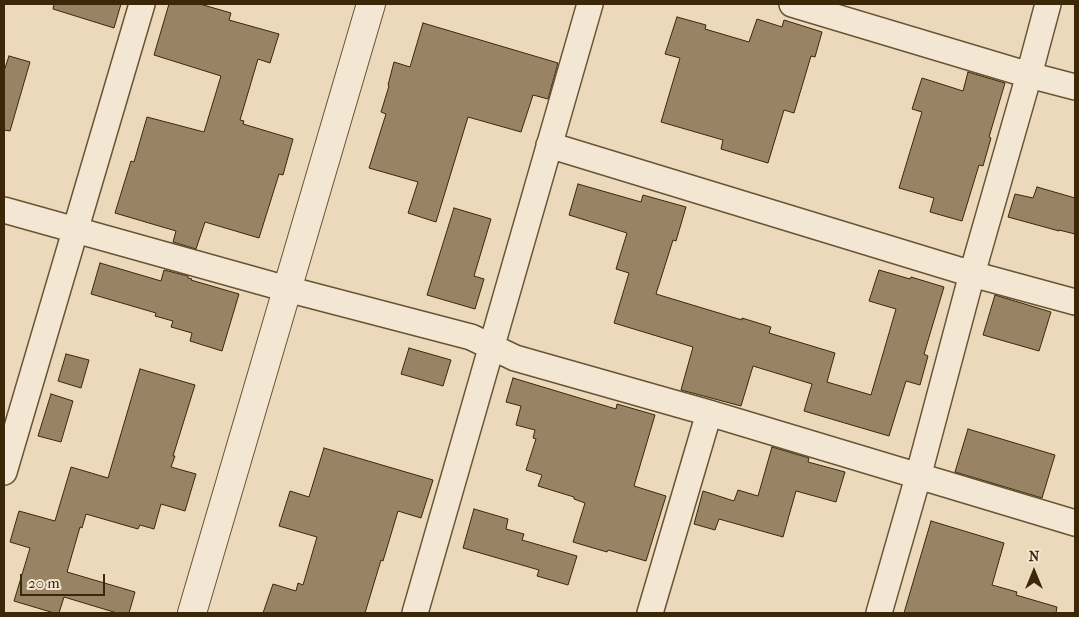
<!DOCTYPE html>
<style>
body{margin:0}
#map{position:relative;width:1079px;height:617px;overflow:hidden;background:#ecd9bb;font-family:"IM FELL French Canon",serif}
canvas{display:block}
.frame{position:absolute;inset:0;border:5px solid #3c2708;pointer-events:none}
.north{position:absolute;left:1009px;top:547px;width:50px;height:50px;-webkit-text-stroke:4px #f3e6d3;paint-order:stroke;rotate:0deg;font-size:14px;font-weight:700;line-height:20px;text-align:center;color:#3c2708}
.north::after{content:'';display:block;margin:auto;width:18px;height:22px;background:#3c2708;clip-path:polygon(50% 0,100% 100%,50% 72%,0 100%)}
.scale{position:absolute;left:20px;top:574px;width:85px;height:22px;box-sizing:border-box;border:2px solid #3c2708;border-top:0;padding-left:6px;font-size:15px;line-height:18px;white-space:nowrap;color:#3c2708;-webkit-text-stroke:4px #f3e6d3;paint-order:stroke}
</style>
<div id="map">
<canvas width="1079" height="617"></canvas>
<div class="frame"></div>
<div class="north">N</div>
<div class="scale">20 m</div>
</div>
<script>
const context = document.querySelector('canvas').getContext('2d');
context.lineJoin = 'round';
function paint(path, color) { context.fillStyle = color; context.fill(path, 'evenodd'); }
const shape = rows => new Path2D(rows.map(r => 'M' + r).join(''));
function stroke(path, color, width, dash) { context.strokeStyle = color; context.lineWidth = width; context.lineCap = dash ? 'butt' : 'round'; context.setLineDash(dash || []); context.stroke(path); }
const building = shape([
 [54,4,121,4,114,28,53,9,54,4],
 [169,4,200,4,231,13,229,20,279,34,270,63,258,59,240,120,244,121,243,124,293,139,283,175,279,174,259,238,205,222,196,249,173,242,176,231,115,213,131,161,134,162,147,117,204,132,221,76,154,55,169,4],
 [677,17,706,25,705,29,749,42,757,19,782,27,784,20,822,32,815,57,811,56,794,113,784,110,768,163,721,149,723,140,661,122,680,58,665,54,677,17],
 [423,23,558,63,548,99,533,95,521,132,468,117,436,222,408,213,418,182,369,168,386,114,381,112,389,86,388,85,394,62,410,67,423,23],
 [9,56,30,62,10,131,4,130,4,71,9,56],
 [968,72,1005,83,989,137,991,138,983,166,979,165,962,221,930,212,934,198,899,188,922,112,912,109,922,78,963,91,968,72],
 [578,184,641,202,643,195,686,207,676,241,673,240,656,294,742,320,742,318,771,327,769,333,835,353,827,382,871,395,896,309,869,301,879,270,910,279,911,277,944,287,924,354,928,356,920,385,906,381,889,436,804,411,812,384,753,366,741,406,681,390,693,347,614,323,629,273,616,269,627,233,569,215,578,184],
 [1037,187,1075,198,1075,234,1059,230,1059,231,1008,217,1015,194,1033,198,1037,187],
 [454,208,491,219,474,276,484,279,475,309,427,295,454,208],
 [100,263,161,281,164,270,188,276,188,278,192,279,191,280,239,294,222,351,190,341,192,333,171,327,173,321,155,316,156,313,91,294,100,263],
 [995,295,1051,312,1039,351,983,335,995,295],
 [409,348,451,360,443,386,401,374,409,348],
 [66,354,89,360,81,388,58,381,66,354],
 [140,369,195,385,173,456,175,456,171,467,196,474,185,511,161,504,154,529,140,525,138,529,86,514,82,528,80,527,67,572,135,592,129,613,117,613,64,597,59,613,54,613,14,601,30,548,10,542,19,511,55,521,71,467,108,478,140,369],
 [513,378,616,409,617,404,655,415,634,486,666,496,646,561,608,550,607,552,573,542,585,503,574,499,574,497,538,486,542,475,526,470,536,439,533,438,535,430,516,425,521,406,506,402,513,378],
 [51,394,73,401,61,442,38,436,51,394],
 [968,429,1055,455,1042,498,955,472,968,429],
 [772,447,809,458,808,462,845,472,836,502,796,491,783,537,719,519,715,530,694,524,703,491,734,501,738,490,758,496,772,447],
 [324,448,433,480,421,518,398,511,383,561,381,560,365,613,263,613,273,584,296,591,298,583,303,585,317,537,279,526,290,491,309,497,324,448],
 [474,509,508,519,506,529,524,534,522,540,577,556,568,585,537,576,539,570,463,548,474,509],
 [931,521,1004,543,992,585,1017,592,1016,595,1057,607,1056,613,904,613,931,521]
]);
paint(building, '#988465');
stroke(building, '#3c2708', 1);
const minor = shape([
 [792,4,1029,75,1075,87],
 [549,145,972,274,1075,302],
 [4,210,287,289,471,337,515,358,709,413,1075,523],
 [4,472,142,4],
 [415,613,590,4],
 [650,613,709,413],
 [879,613,918,477,972,274,1029,75,1048,4]
]);
const tertiary = shape([
 [192,613,371,4]
]);
stroke(minor, '#685435', 28);
stroke(tertiary, '#685435', 30);
stroke(minor, '#f3e6d3', 25);
stroke(tertiary, '#f3e6d3', 28);
</script>
